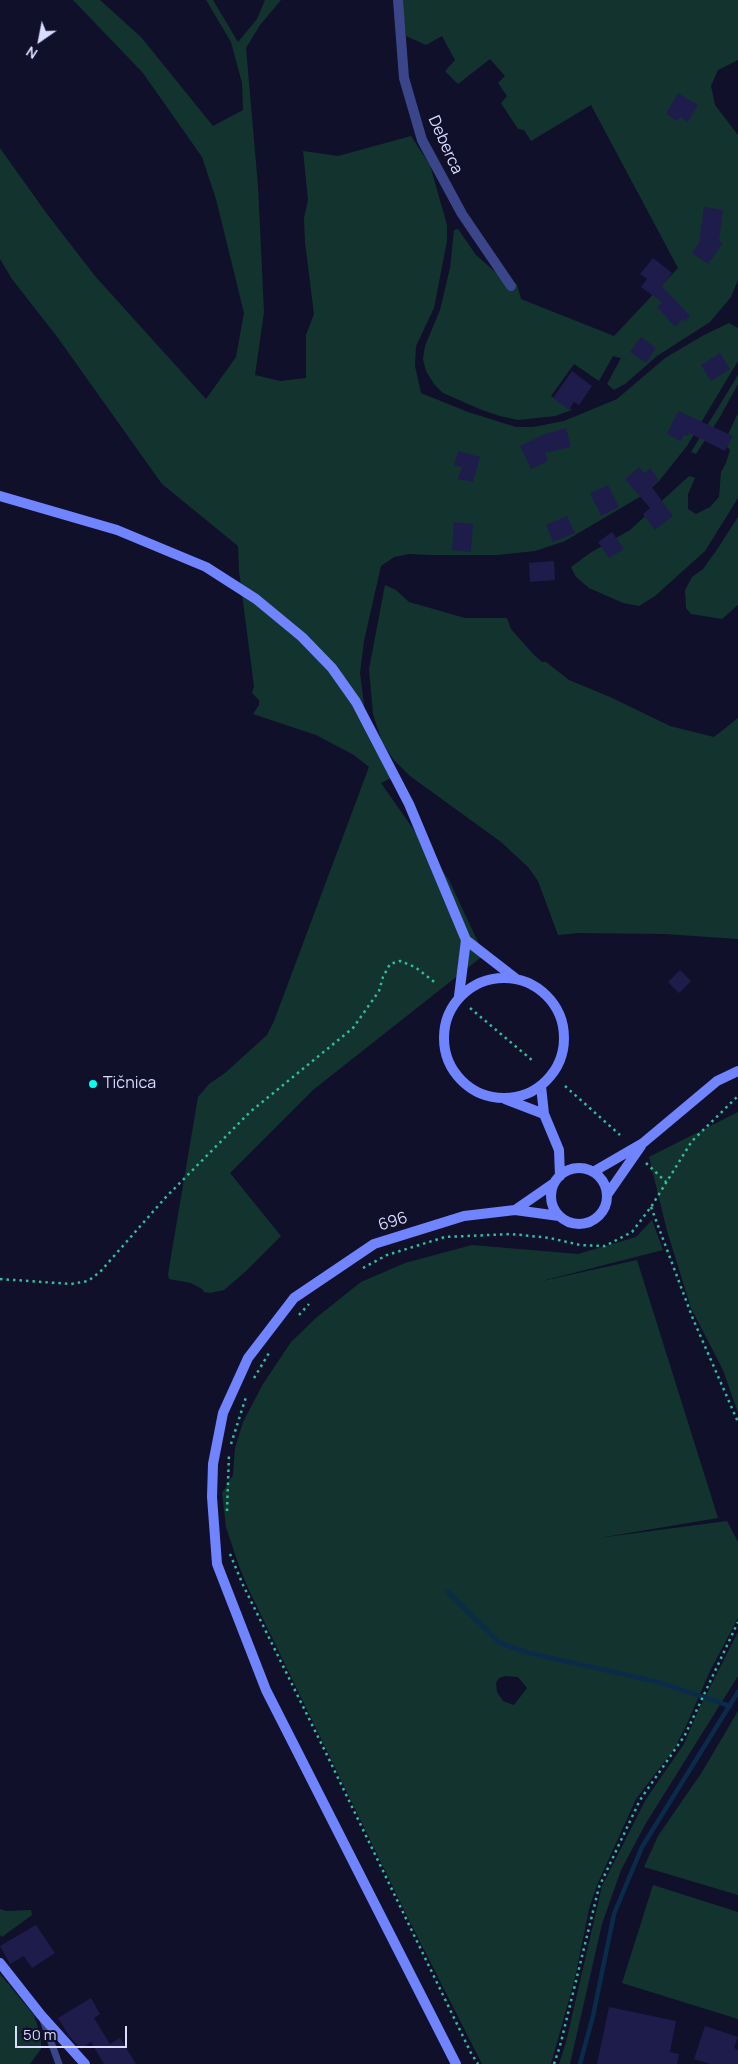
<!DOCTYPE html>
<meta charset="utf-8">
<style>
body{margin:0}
#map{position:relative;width:738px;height:2064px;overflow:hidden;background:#10102a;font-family:Manrope,sans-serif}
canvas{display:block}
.north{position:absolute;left:15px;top:15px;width:50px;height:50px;-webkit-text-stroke:4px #10102a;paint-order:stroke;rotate:213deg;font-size:14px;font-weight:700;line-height:20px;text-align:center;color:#d9dbff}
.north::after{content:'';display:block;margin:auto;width:18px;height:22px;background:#d9dbff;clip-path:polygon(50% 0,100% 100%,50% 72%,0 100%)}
.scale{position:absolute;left:15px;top:2026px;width:112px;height:22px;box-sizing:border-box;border:2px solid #d9dbff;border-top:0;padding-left:6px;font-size:15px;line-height:18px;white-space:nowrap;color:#d9dbff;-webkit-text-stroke:4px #10102a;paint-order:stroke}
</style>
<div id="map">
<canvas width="738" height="2064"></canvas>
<div class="north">N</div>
<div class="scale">50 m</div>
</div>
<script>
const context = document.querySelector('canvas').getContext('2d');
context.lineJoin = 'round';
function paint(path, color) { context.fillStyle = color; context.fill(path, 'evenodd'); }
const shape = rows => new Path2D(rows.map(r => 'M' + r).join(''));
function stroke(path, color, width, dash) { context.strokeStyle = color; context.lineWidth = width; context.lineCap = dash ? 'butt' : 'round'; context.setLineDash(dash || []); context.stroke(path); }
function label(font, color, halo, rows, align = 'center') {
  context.font = font + ' Manrope,sans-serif'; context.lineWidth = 4.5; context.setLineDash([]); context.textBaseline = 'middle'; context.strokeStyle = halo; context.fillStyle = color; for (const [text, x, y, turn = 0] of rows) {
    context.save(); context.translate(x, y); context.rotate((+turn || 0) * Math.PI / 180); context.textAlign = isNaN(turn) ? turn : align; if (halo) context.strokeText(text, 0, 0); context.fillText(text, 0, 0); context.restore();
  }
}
paint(shape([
 [73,0,100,0,141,37,213,126,243,110,242,83,231,42,206,0,213,0,238,42,257,19,265,0,281,0,260,25,246,48,258,186,264,312,255,375,280,381,306,378,306,335,314,314,305,242,304,218,308,200,303,151,338,156,411,136,430,165,447,225,447,241,434,308,416,346,415,366,421,393,468,412,516,427,533,427,564,421,617,399,665,358,704,335,729,323,738,328,738,361,687,446,659,481,643,495,565,541,535,551,497,555,429,555,409,554,394,557,381,566,364,641,360,673,365,712,399,774,381,783,449,880,484,955,313,1090,230,1173,281,1236,245,1272,224,1290,210,1293,204,1292,202,1289,191,1283,169,1279,168,1274,198,1097,209,1084,225,1073,267,1035,274,1021,369,767,354,755,316,735,253,714,259,705,259,700,252,693,254,686,239,571,238,546,162,484,58,338,12,279,0,259,0,148,47,214,95,276,206,399,236,357,244,313,216,199,202,157,143,73],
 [402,0,738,0,738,60,718,70,711,86,715,105,738,135,738,280,731,297,710,322,657,356,625,384,614,390,607,384,621,358,613,356,599,381,574,364,551,396,572,410,555,416,518,420,500,416,482,410,443,393,434,384,426,371,423,359,425,346,440,310,450,268,454,230,458,229,476,255,501,277,517,284,521,299,614,336,678,268,591,105,531,141,524,130,518,129,501,103,507,96,498,83,505,76,490,59,458,84,445,71,455,60,442,36,426,45,406,36],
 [738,375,738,384,720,417,696,454,691,452],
 [738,413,738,498,705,551,655,596,639,606,623,603,589,588,576,577,571,567,590,553,630,530,689,476,695,478,688,494,688,509,696,514,710,507,719,497,721,472,726,463,730,450,724,443],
 [738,517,738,605,722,619,691,614,686,608,685,590,692,577,703,569,716,551],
 [385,585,396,590,409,602,465,618,507,618,511,629,533,654,542,662,546,662,569,680,610,697,670,726,714,737,738,718,738,939,665,934,579,933,558,935,538,881,528,867,501,842,410,776,393,759,382,742,373,714,369,669],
 [738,1112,738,1413,723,1370,691,1308,667,1231,649,1157],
 [652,1220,663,1250,538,1282,637,1260,718,1518,599,1538,727,1521,738,1542,738,1618,710,1671,686,1726,674,1749,636,1799,597,1885,589,1909,575,1978,551,2064,482,2064,408,1918,248,1588,239,1566,226,1527,222,1493,233,1475,235,1448,243,1422,263,1384,291,1342,317,1317,361,1282,405,1263,472,1245,578,1254,636,1237],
 [505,1676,518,1677,527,1688,514,1705,503,1701,497,1692,496,1683,499,1678],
 [738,1632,738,1676,646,1823,621,1870,602,1924,570,2064,559,2064,566,2042,602,1886,646,1799,684,1744,698,1711],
 [738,1711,738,1895,644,1867,658,1836,702,1772],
 [653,1885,738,1912,738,2019,622,1983],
 [0,1909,6,1911,31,1910,32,1915,2,1937,0,1935],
 [0,1974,34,2015,41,2037,41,2049,30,2064,0,2064]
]), '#13342e');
stroke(shape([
 [448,1592,500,1643,529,1653,658,1682,730,1706],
 [580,2064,593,2016,614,1914,642,1847,738,1692]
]), '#0a2b49', 4.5);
paint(shape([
 [678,93,698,105,688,122,680,117,677,121,666,114],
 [704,207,723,210,719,241,723,243,708,264,692,253,699,243],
 [653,258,672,273,662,286,690,316,686,321,683,319,675,327,657,307,662,302,641,287,647,279,640,274],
 [641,337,656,348,646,363,630,352],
 [720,353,730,369,711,381,701,365],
 [572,371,592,386,579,405,574,402,569,410,553,398],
 [678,411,733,436,725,451,689,433,688,436,684,435,681,441,667,434],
 [566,428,571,447,545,453,548,461,531,469,520,446,545,434],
 [458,451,480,457,473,482,458,479,462,467,454,465],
 [639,467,644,473,650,468,659,480,651,486,673,516,655,530,643,514,650,508,625,479],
 [608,485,619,507,601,516,590,493],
 [567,516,575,533,553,542,546,525],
 [454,522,473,524,471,552,452,550],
 [612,532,624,549,609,558,598,542],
 [554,561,555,580,530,582,529,563],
 [680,970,691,981,679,993,668,982],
 [36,1925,55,1953,32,1968,24,1956,10,1964,0,1946],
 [91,1998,100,2014,94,2018,110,2044,120,2038,136,2064,104,2064,91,2042,81,2049,69,2036,58,2018],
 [609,2007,676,2021,670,2052,679,2054,677,2064,597,2064],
 [705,2026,738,2037,734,2048,738,2050,738,2064,710,2064,694,2059]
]), '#1e1c4b');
stroke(shape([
 [470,1008,533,1061],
 [565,1086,620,1135],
 [646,1163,666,1182],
 [651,1207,693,1319,738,1422],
 [363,1268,387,1255,445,1237,511,1234,550,1238,580,1245,605,1246,632,1232,651,1207,692,1141,738,1096],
 [0,1279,71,1284,88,1281,100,1272,165,1198,250,1112,353,1028,379,991,383,977,390,964,400,961,415,967,437,984],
 [299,1315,309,1304],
 [254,1378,269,1353],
 [231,1444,246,1397],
 [227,1511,229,1454],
 [230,1554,243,1585,325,1751,471,2053,478,2064],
 [554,2064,560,2046,599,1887,640,1800,685,1735,738,1622]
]), '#2fbe9e', 2.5, [2.5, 4]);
stroke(shape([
 [43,2020,59,2064]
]), '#3b4589', 7);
stroke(shape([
 [398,0,404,78,422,140,462,214,511,286]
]), '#3b4589', 10);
stroke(shape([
 [0,496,117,530,206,567,256,599,302,637,332,668,356,702,409,804,466,940,515,978],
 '444 1038a60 60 0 1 1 120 0a60 60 0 1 1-120 0Z',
 [459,996,466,940],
 [541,1086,544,1114,559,1150,560,1176],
 [505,1099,544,1114],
 '551 1196a28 28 0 1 1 56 0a28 28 0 1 1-56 0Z',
 [593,1172,643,1143,717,1081,738,1071],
 [607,1195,641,1146],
 [515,1210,554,1183],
 [0,1963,41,2015,85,2064],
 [456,2064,266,1690,217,1564,212,1497,213,1464,223,1413,248,1358,294,1298,374,1244,464,1216,515,1210,559,1216]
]), '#7084ff', 10);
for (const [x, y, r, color] of [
 [93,1084,5,"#05ffef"]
]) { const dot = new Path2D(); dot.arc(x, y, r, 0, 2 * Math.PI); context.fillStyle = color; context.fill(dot); stroke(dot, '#10102a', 2); }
label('16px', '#d9dbff', '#10102a', [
 ["Deberca",445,145,66],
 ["696",393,1222,-17]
]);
label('16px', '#d9dbff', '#10102a', [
 ["Tičnica",103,1084]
], 'left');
</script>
